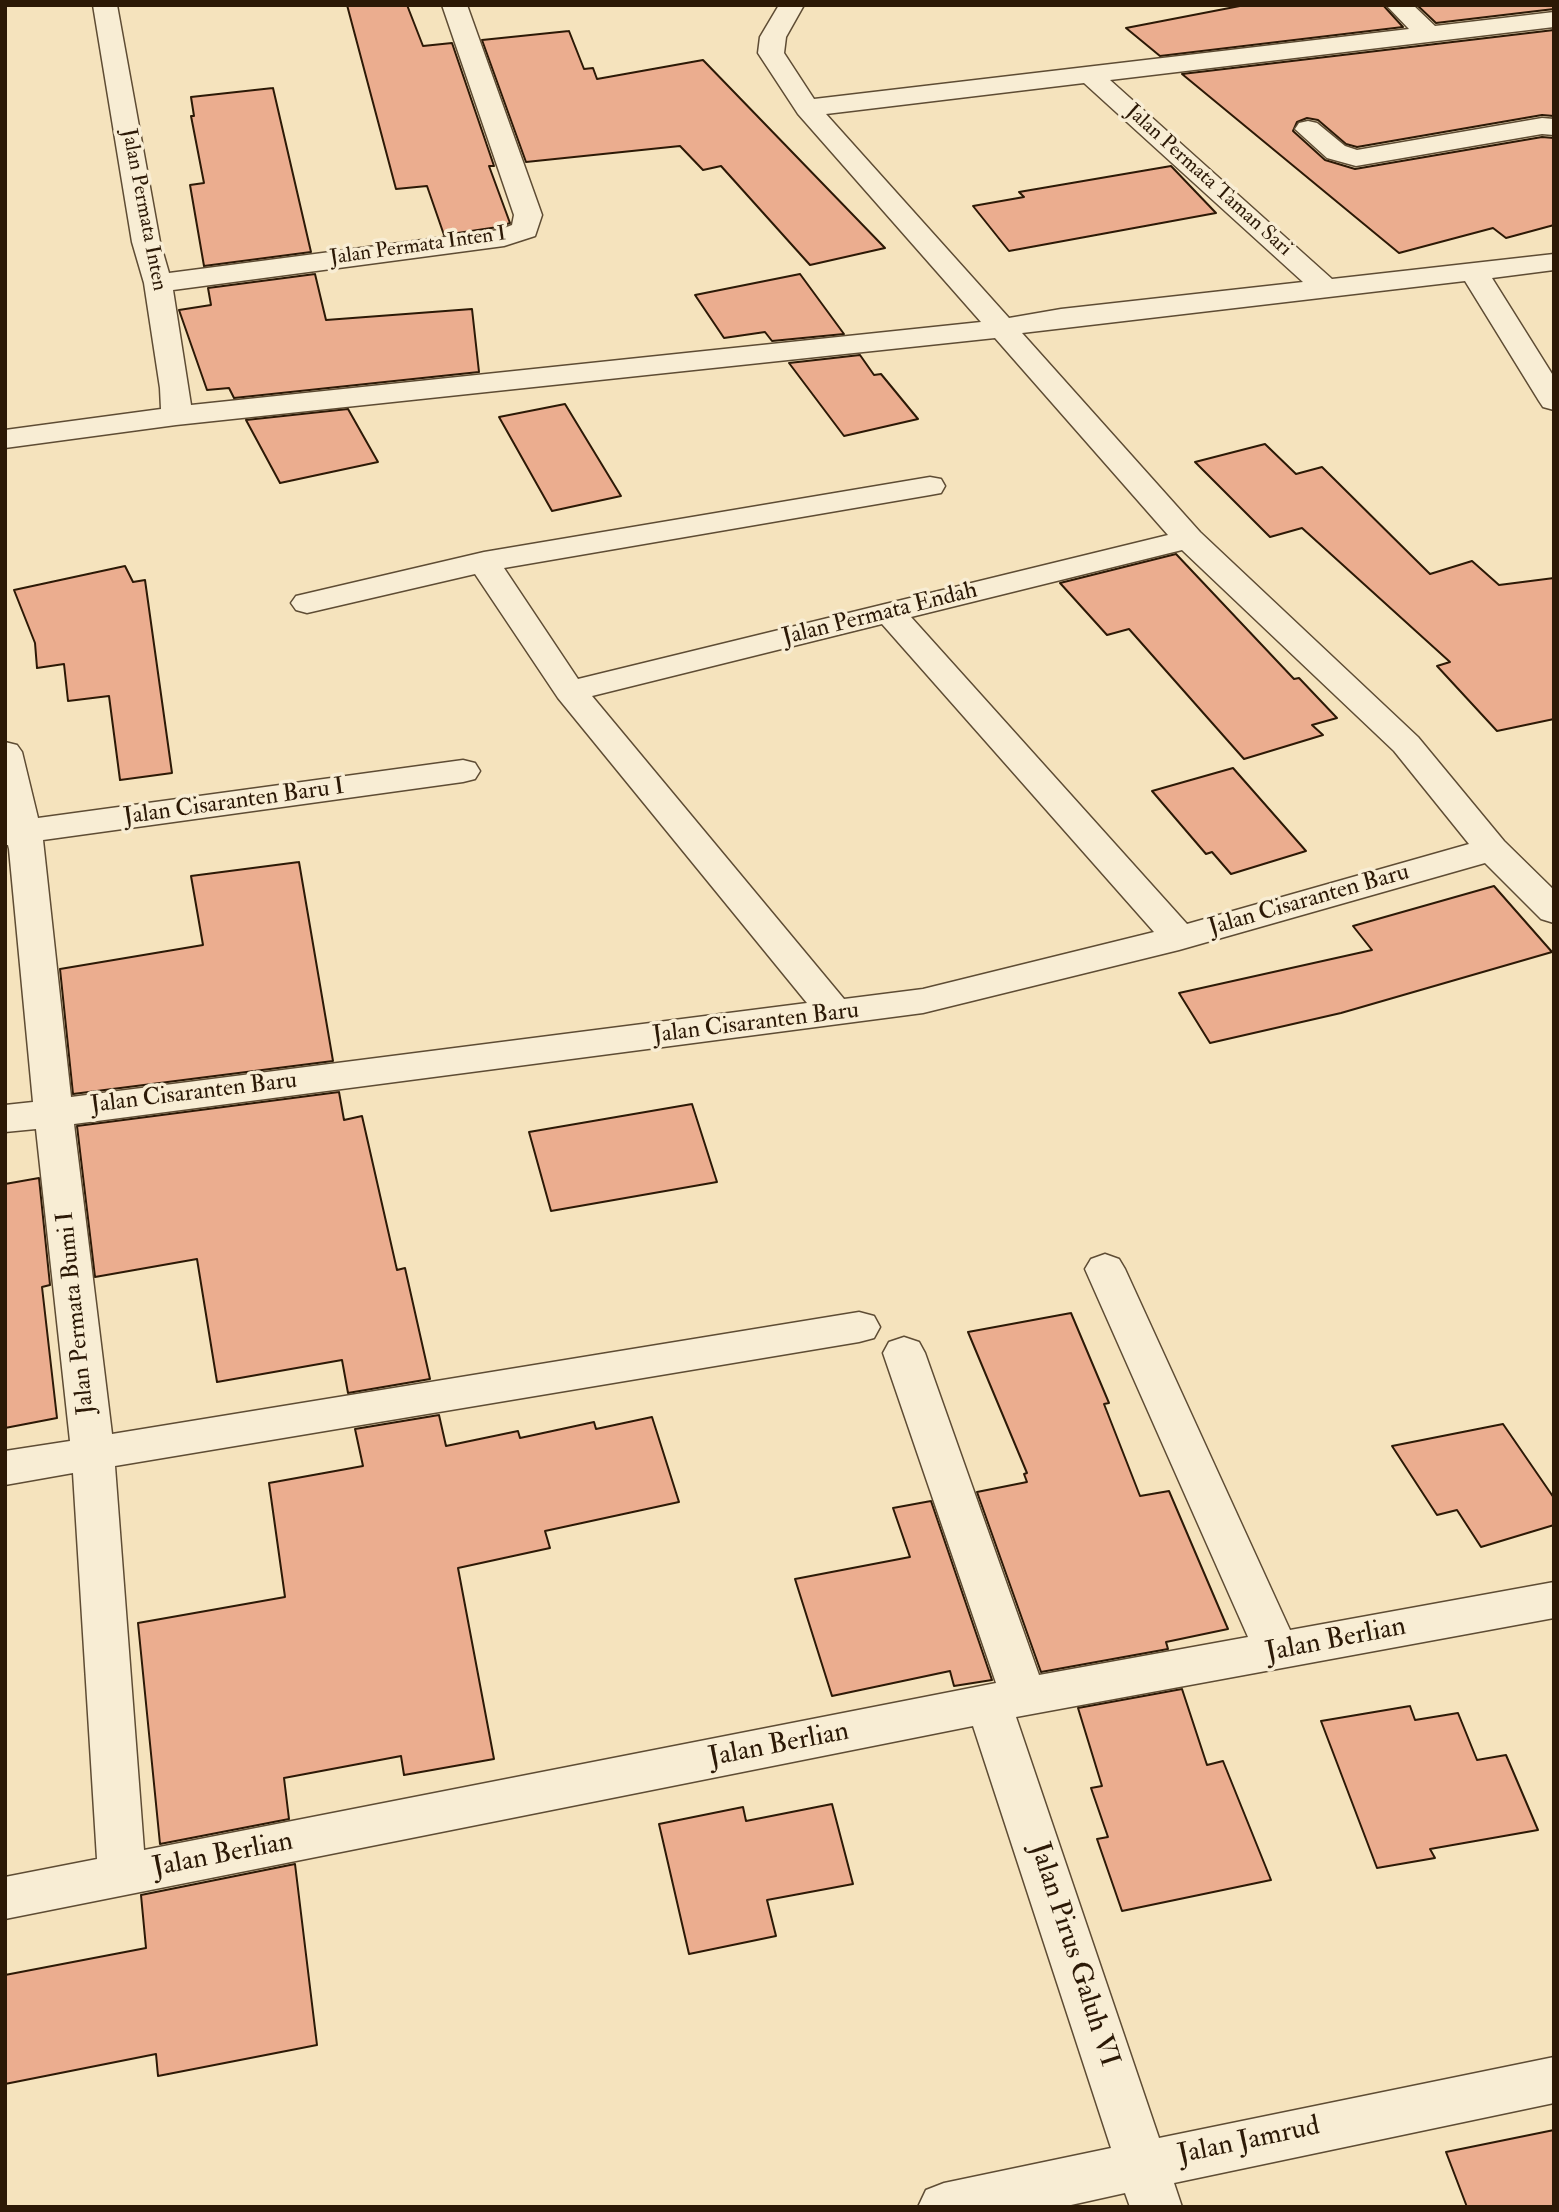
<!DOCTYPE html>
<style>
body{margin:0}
#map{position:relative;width:1559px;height:2212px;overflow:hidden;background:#f5e3bd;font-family:"IM FELL Double Pica",serif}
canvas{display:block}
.frame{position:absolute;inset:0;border:7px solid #2c1906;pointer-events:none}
</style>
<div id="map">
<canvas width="1559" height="2212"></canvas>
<div class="frame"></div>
</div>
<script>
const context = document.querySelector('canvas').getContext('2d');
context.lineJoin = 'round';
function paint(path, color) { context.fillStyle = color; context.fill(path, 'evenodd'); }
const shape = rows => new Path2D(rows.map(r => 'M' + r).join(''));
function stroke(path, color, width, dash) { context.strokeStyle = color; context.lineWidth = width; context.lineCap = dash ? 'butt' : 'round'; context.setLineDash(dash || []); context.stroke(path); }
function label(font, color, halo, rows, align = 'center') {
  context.font = font + ' "IM FELL Double Pica",serif'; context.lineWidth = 7; context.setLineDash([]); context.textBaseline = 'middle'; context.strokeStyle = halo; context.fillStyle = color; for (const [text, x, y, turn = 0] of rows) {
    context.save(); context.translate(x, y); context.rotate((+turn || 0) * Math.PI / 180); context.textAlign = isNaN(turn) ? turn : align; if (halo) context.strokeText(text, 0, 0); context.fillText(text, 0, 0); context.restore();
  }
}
const building = shape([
 [347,5,407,5,423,46,452,43,494,166,489,166,510,223,498,227,444,235,427,186,396,189,347,5],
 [1245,5,1383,5,1403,27,1160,56,1126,28,1245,5],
 [1417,5,1554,5,1554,9,1436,23,1417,5],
 [1554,30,1554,116,1542,115,1357,147,1346,144,1318,120,1307,118,1297,122,1293,131,1325,160,1355,169,1542,137,1554,138,1554,225,1506,238,1493,228,1399,253,1182,74,1554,30],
 [569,31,584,69,593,68,597,79,703,60,885,248,810,265,721,166,703,170,680,146,526,162,482,40,569,31],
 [273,88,311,252,204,266,190,185,204,183,191,116,194,116,191,97,273,88],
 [1171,166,1216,213,1009,251,973,206,1024,197,1019,192,1171,166],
 [315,274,326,320,472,309,479,372,234,398,229,388,207,390,179,310,211,305,208,288,315,274],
 [800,274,844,334,772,341,765,332,724,338,695,295,800,274],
 [860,355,874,375,881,374,918,419,844,436,789,363,860,355],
 [565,404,621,496,552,511,499,417,565,404],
 [348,409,378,462,280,483,246,420,348,409],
 [1265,444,1296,474,1322,467,1430,574,1472,561,1499,585,1554,578,1554,719,1497,731,1437,666,1450,662,1302,528,1270,537,1195,462,1265,444],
 [1176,554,1294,679,1299,678,1337,718,1312,725,1323,735,1244,759,1129,629,1107,635,1060,583,1176,554],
 [125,566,133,582,145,580,172,773,120,780,109,696,68,701,64,664,37,668,35,643,14,590,125,566],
 [1233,768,1306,851,1231,874,1212,852,1206,854,1152,791,1233,768],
 [299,862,333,1061,73,1094,60,969,203,945,191,876,299,862],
 [1494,886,1552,952,1341,1013,1210,1043,1179,993,1372,950,1353,926,1494,886],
 [339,1092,344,1120,362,1116,397,1270,405,1268,430,1379,348,1393,342,1360,217,1382,197,1259,95,1277,77,1126,339,1092],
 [692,1104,717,1182,551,1211,529,1132,692,1104],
 [39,1178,50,1285,42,1287,57,1418,5,1428,5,1184,39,1178],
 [1071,1313,1109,1403,1104,1404,1140,1496,1169,1491,1228,1629,1166,1642,1168,1649,1041,1672,977,1492,1027,1482,1024,1474,1027,1473,968,1332,1071,1313],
 [439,1415,446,1446,518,1431,520,1438,594,1422,596,1429,652,1417,679,1502,545,1531,550,1548,458,1568,494,1759,404,1775,401,1756,284,1778,289,1819,160,1844,138,1623,285,1597,269,1483,363,1466,355,1429,439,1415],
 [1503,1424,1554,1498,1554,1525,1481,1547,1457,1510,1437,1515,1392,1446,1503,1424],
 [931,1501,992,1680,954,1686,950,1671,832,1696,795,1579,910,1557,893,1508,931,1501],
 [1182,1689,1207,1765,1223,1761,1271,1880,1122,1911,1097,1839,1108,1837,1091,1788,1102,1786,1078,1708,1182,1689],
 [1410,1706,1415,1720,1458,1713,1477,1760,1506,1755,1538,1830,1430,1849,1435,1858,1377,1868,1321,1721,1410,1706],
 [832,1804,853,1884,767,1900,776,1936,689,1954,659,1824,743,1807,746,1821,832,1804],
 [295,1864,317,2045,158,2076,156,2054,5,2084,5,1975,146,1948,141,1895,295,1864],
 [1554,2130,1554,2207,1467,2207,1446,2152,1554,2130]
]);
paint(building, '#ebad8f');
stroke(building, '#2c1906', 2);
const minor = shape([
 [93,5,117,5,160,242,169,273,499,230,512,225,514,215,442,5,467,5,542,215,535,236,504,246,173,290,191,405,981,322,798,114,758,53,760,37,779,5,804,5,786,37,784,53,814,99,1409,29,1386,5,1413,5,1435,26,1554,12,1554,27,1110,80,1332,279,1554,254,1554,270,1492,278,1554,377,1554,410,1543,407,1539,401,1465,281,1022,333,1200,532,1418,737,1504,841,1554,890,1554,923,1541,919,1485,863,1179,950,923,1013,74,1124,112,1434,859,1312,874,1316,880,1327,874,1338,859,1342,115,1466,144,1850,996,1683,883,1353,889,1342,904,1337,919,1342,925,1353,1039,1675,1248,1637,1085,1269,1091,1259,1105,1254,1119,1259,1125,1269,1290,1630,1554,1582,1554,1618,1016,1717,1159,2138,1554,2057,1554,2103,1174,2183,1182,2207,1130,2207,1125,2193,1062,2207,918,2207,926,2190,944,2183,1111,2148,973,1726,5,1919,5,1877,97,1859,73,1473,5,1485,5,1451,70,1441,36,1129,5,1132,5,1105,33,1102,9,849,8,845,5,845,5,742,17,745,22,752,38,818,463,760,475,763,480,771,475,779,463,782,43,840,71,1097,807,1003,558,698,475,574,307,613,296,610,291,603,296,596,484,552,930,477,941,479,945,486,941,493,930,495,504,568,578,679,1168,535,995,338,176,425,5,448,5,430,161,409,160,388,144,283,132,242,93,5],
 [1084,83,1303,282,1061,309,1009,318,826,114,1084,83],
 [1182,550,1394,751,1469,844,1187,924,911,617,1182,550],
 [882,624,1154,932,923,989,844,999,592,696,882,624],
 [1542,118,1554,119,1554,135,1542,134,1356,166,1327,158,1295,129,1299,123,1308,121,1317,123,1345,146,1357,150,1542,118]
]);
stroke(minor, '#5e4c34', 3);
paint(minor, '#f8edd4');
label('21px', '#2c1906', '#f8edd4', [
 ["Jalan Permata Taman Sari",1208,181,42],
 ["Jalan Permata Inten",143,210,79],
 ["Jalan Permata Inten I",418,247,-8]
]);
label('24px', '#2c1906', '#f8edd4', [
 ["Jalan Permata Endah",880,615,-14],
 ["Jalan Cisaranten Baru I",234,803,-8],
 ["Jalan Cisaranten Baru",1309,901,-16],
 ["Jalan Cisaranten Baru",756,1024,-7],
 ["Jalan Cisaranten Baru",194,1094,-7],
 ["Jalan Permata Bumi I",77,1313,-96]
]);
label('28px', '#2c1906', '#f8edd4', [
 ["Jalan Berlian",1336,1641,-11],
 ["Jalan Berlian",779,1746,-11],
 ["Jalan Berlian",223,1856,-11],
 ["Jalan Pirus Galuh VI",1073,1955,72],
 ["Jalan Jamrud",1249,2142,-12]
]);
</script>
